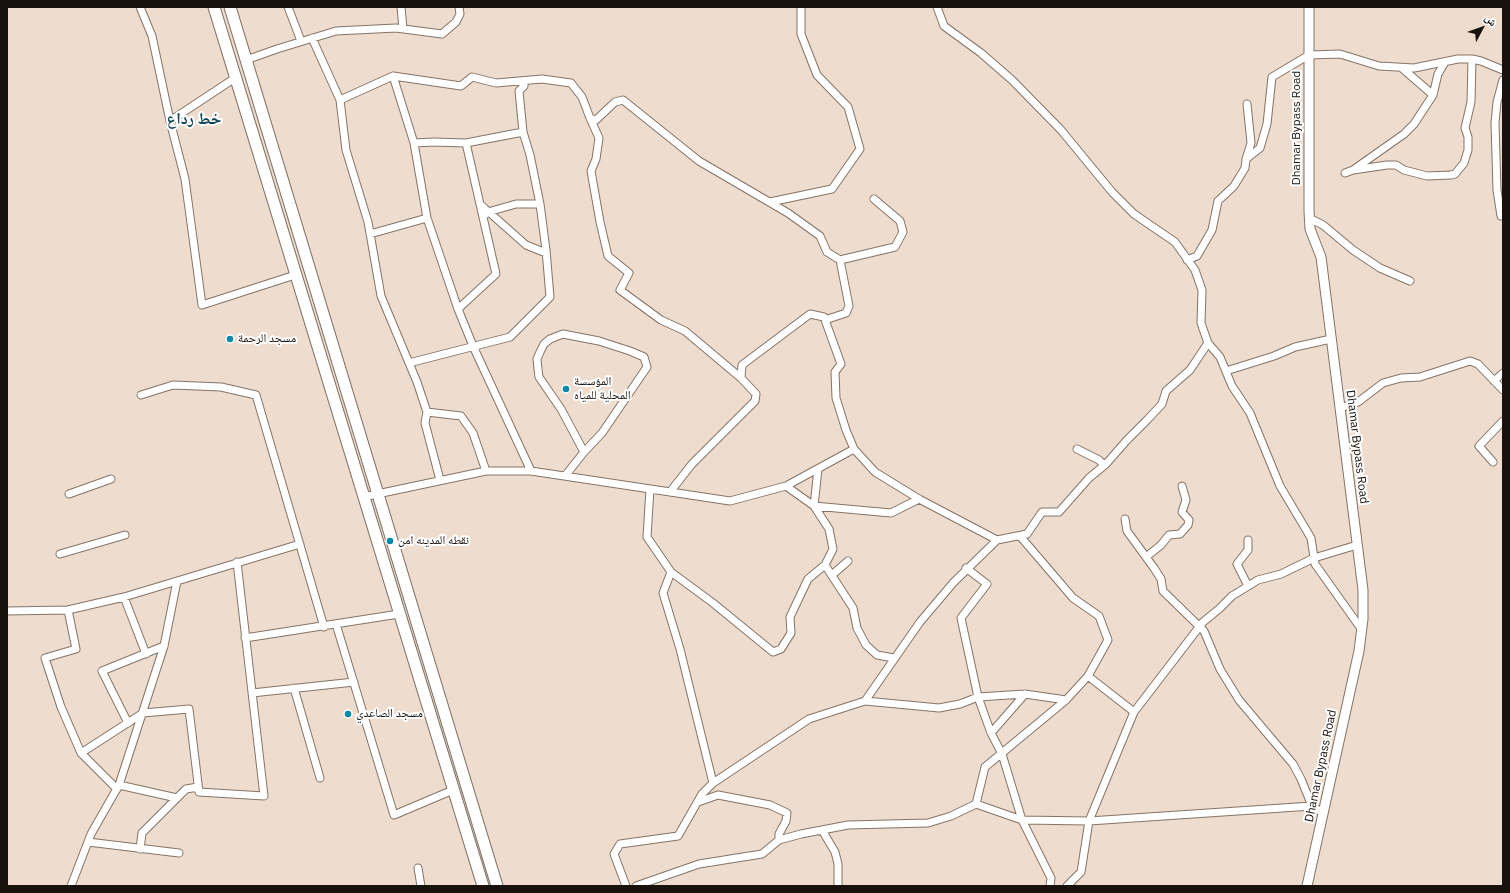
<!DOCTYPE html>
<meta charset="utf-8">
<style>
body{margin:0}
#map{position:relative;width:1510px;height:893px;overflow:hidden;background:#eeddce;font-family:"IBM Plex Sans","Noto Naskh Arabic",sans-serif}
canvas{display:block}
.frame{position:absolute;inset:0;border:8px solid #18120d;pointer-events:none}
.north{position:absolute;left:1462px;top:8px;width:40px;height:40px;-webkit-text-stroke:3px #fff;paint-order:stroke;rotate:49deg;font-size:11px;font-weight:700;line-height:16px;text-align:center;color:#18120d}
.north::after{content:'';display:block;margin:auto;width:14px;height:18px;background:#18120d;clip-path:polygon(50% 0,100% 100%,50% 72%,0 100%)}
</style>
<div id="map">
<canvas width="1510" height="893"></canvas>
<div class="frame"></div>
<div class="north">ش</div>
</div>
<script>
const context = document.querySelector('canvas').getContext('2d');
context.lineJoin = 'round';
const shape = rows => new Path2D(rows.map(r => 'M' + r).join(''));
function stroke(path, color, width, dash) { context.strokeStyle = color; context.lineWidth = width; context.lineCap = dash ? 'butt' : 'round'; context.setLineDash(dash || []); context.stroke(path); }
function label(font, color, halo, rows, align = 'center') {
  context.font = font + ' "IBM Plex Sans","Noto Naskh Arabic",sans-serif'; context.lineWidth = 4; context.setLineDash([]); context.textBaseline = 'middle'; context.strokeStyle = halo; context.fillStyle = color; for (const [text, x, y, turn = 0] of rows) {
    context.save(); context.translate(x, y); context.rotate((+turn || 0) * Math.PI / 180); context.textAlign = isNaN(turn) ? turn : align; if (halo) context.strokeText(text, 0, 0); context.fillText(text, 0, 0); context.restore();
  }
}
const street = shape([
 [140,7,152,36,170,121,185,179,202,305,295,275],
 [288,7,301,41],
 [401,7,403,29],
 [937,7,944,26,981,53,1012,80,1061,130,1112,192,1134,214,1175,242,1195,270,1202,290,1201,323,1208,343,1220,357,1232,386,1250,413,1280,486,1311,538,1315,564,1362,630],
 [312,38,340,100,346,150,368,222,381,296,417,382,427,412,461,416,473,433,486,471],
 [246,60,277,49,336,31,396,28,442,34,456,22,460,14,459,7],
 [1402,68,1433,95],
 [393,76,461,86,472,77,496,83,542,79,571,83,582,97,590,118,596,120,615,102,623,100,699,161,788,213,820,236,827,252,840,260],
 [340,100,393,76,414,143,427,218,458,309,473,346,531,471],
 [590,118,599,138,596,159,591,171,600,222,608,256,629,273,620,290,661,320,685,331,741,378],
 [170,121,235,78],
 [414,143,434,142,466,143,523,132],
 [1246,159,1251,143,1247,104],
 [1353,170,1387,165,1396,165,1404,170,1427,176,1451,175,1455,174,1464,163,1468,150,1468,137,1465,128,1471,102,1472,59],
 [1345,173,1353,170,1404,134,1414,124,1433,95,1438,74,1445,62],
 [770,202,832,189,860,149,848,107,817,75,801,34,801,7],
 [481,205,526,245,546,253],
 [486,214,488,212,516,204,540,204],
 [1501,216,1497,190,1495,123,1497,102,1503,80],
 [1309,218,1323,225,1353,250,1380,268,1410,281],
 [370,234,427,218],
 [1187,260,1197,256,1212,230,1218,201,1234,186,1245,168,1246,159,1260,148,1267,124,1272,77,1309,55,1340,54,1379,66,1414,68,1458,59,1472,59,1481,61,1503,70],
 [458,309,496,274,466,143],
 [825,320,846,313,849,306,840,260,895,247,903,232,900,221,874,199],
 [409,363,510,337,550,297,546,250,540,204,530,155,523,132,519,91,524,86,524,81],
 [1226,371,1274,356,1295,347,1331,339],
 [1494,381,1503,373],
 [141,395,173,385,221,387,256,395,324,627],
 [1340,408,1358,402,1383,383,1401,378,1420,377,1470,361,1478,364,1503,390],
 [427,412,425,423,440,480],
 [1077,449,1099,460,1104,465],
 [1493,462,1479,446,1503,421],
 [818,469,814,506,891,513,919,499],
 [565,476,584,452,561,409,539,377,538,369,537,359,540,352,544,344,550,339,563,334,599,341,630,351,644,357,647,367,602,433,584,452],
 [650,489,647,537,671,572,713,603,773,652,781,649,791,633,790,617,808,579,825,565,833,549,829,529,814,506,786,486],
 [670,492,692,464,755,401,756,394,741,378,742,365,810,314,824,317,841,364,835,372,836,398,846,430,854,449,875,472,919,499,997,540,1027,534,1042,512,1059,512,1089,478,1106,464,1127,440,1148,419,1162,404,1166,391,1190,370,1208,343],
 [69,494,111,479],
 [363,497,486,471,531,471,730,501,786,486,854,449],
 [1125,519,1127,531,1154,568,1161,579,1163,591,1204,631,1220,669,1239,700,1293,764,1301,779,1312,806,1323,813],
 [1020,536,1073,598,1099,616,1108,640,1088,676,1134,712],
 [1248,540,1248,550,1237,564,1248,586],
 [60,554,125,535],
 [1146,557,1161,545,1169,535,1180,534,1188,525,1189,520,1182,512,1186,500,1182,486],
 [825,565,853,608,857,628,866,645,877,655,894,658],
 [966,568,987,584,961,618,978,697,991,733,1002,754,1022,820,1089,821,1081,872,1067,886],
 [671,572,663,593,680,649,713,783],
 [832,575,848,561],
 [124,597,146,654],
 [68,610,76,649,45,658,61,707,81,753,117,789],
 [7,611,68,610,124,597,300,544],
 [336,624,394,815,453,790],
 [245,638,399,614],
 [294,688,320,778],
 [252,693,354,682],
 [865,701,939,708,960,704,978,697,1025,694,1066,700],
 [128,723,102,671,164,646],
 [991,733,1025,694],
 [81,753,143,713,189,709,199,792,264,796,237,562],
 [119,785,177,798],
 [698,802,718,795,770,805,787,813,786,821,779,834,779,840],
 [976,804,985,767,1066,700,1088,676],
 [1312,806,1089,821,1134,712,1203,622,1219,609,1232,596,1258,580,1281,574,1314,558,1357,545],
 [822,830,835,852,838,864,838,886],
 [88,842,179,853],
 [140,849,142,833,186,789,198,787],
 [418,868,421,886],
 [71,886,91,834,119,785,164,646,177,581],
 [626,886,614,854,620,844,678,836,702,794,713,783,809,719,865,701,920,622,953,583,997,540],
 [636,886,699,864,762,854,779,840,801,834,848,825,928,823,951,816,976,804,1022,820,1051,878,1050,886]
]);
const secondary = shape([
 [1307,886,1359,651,1363,619,1363,590,1321,257,1310,229,1309,211,1309,7]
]);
const primary = shape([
 [214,7,483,886],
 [230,7,497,886]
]);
stroke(street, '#847467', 9);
stroke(secondary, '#847467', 11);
stroke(primary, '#847467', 13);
stroke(street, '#fff', 7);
stroke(secondary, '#fff', 9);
stroke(primary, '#fff', 11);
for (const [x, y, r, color] of [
 [230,339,4,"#088aab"],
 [566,389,4,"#088aab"],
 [390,541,4,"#088aab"],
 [348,714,4,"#088aab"]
]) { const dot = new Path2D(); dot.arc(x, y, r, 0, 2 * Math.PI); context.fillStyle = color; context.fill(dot); stroke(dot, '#fff', 1.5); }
label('12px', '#18120d', '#fff', [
 ["Dhamar Bypass Road",1297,128,-90],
 ["Dhamar Bypass Road",1357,447,83],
 ["Dhamar Bypass Road",1321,766,-78]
]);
label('12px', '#18120d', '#fff', [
 ["مسجد الرحمة",238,339],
 ["المؤسسة",574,382],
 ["المحلية للمياه",574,396],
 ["نقطه المدينه امن",398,541],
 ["مسجد الصاعدي",356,714]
], 'left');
label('bold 16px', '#124657', '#fff', [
 ["خط رداع",194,119]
]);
</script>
